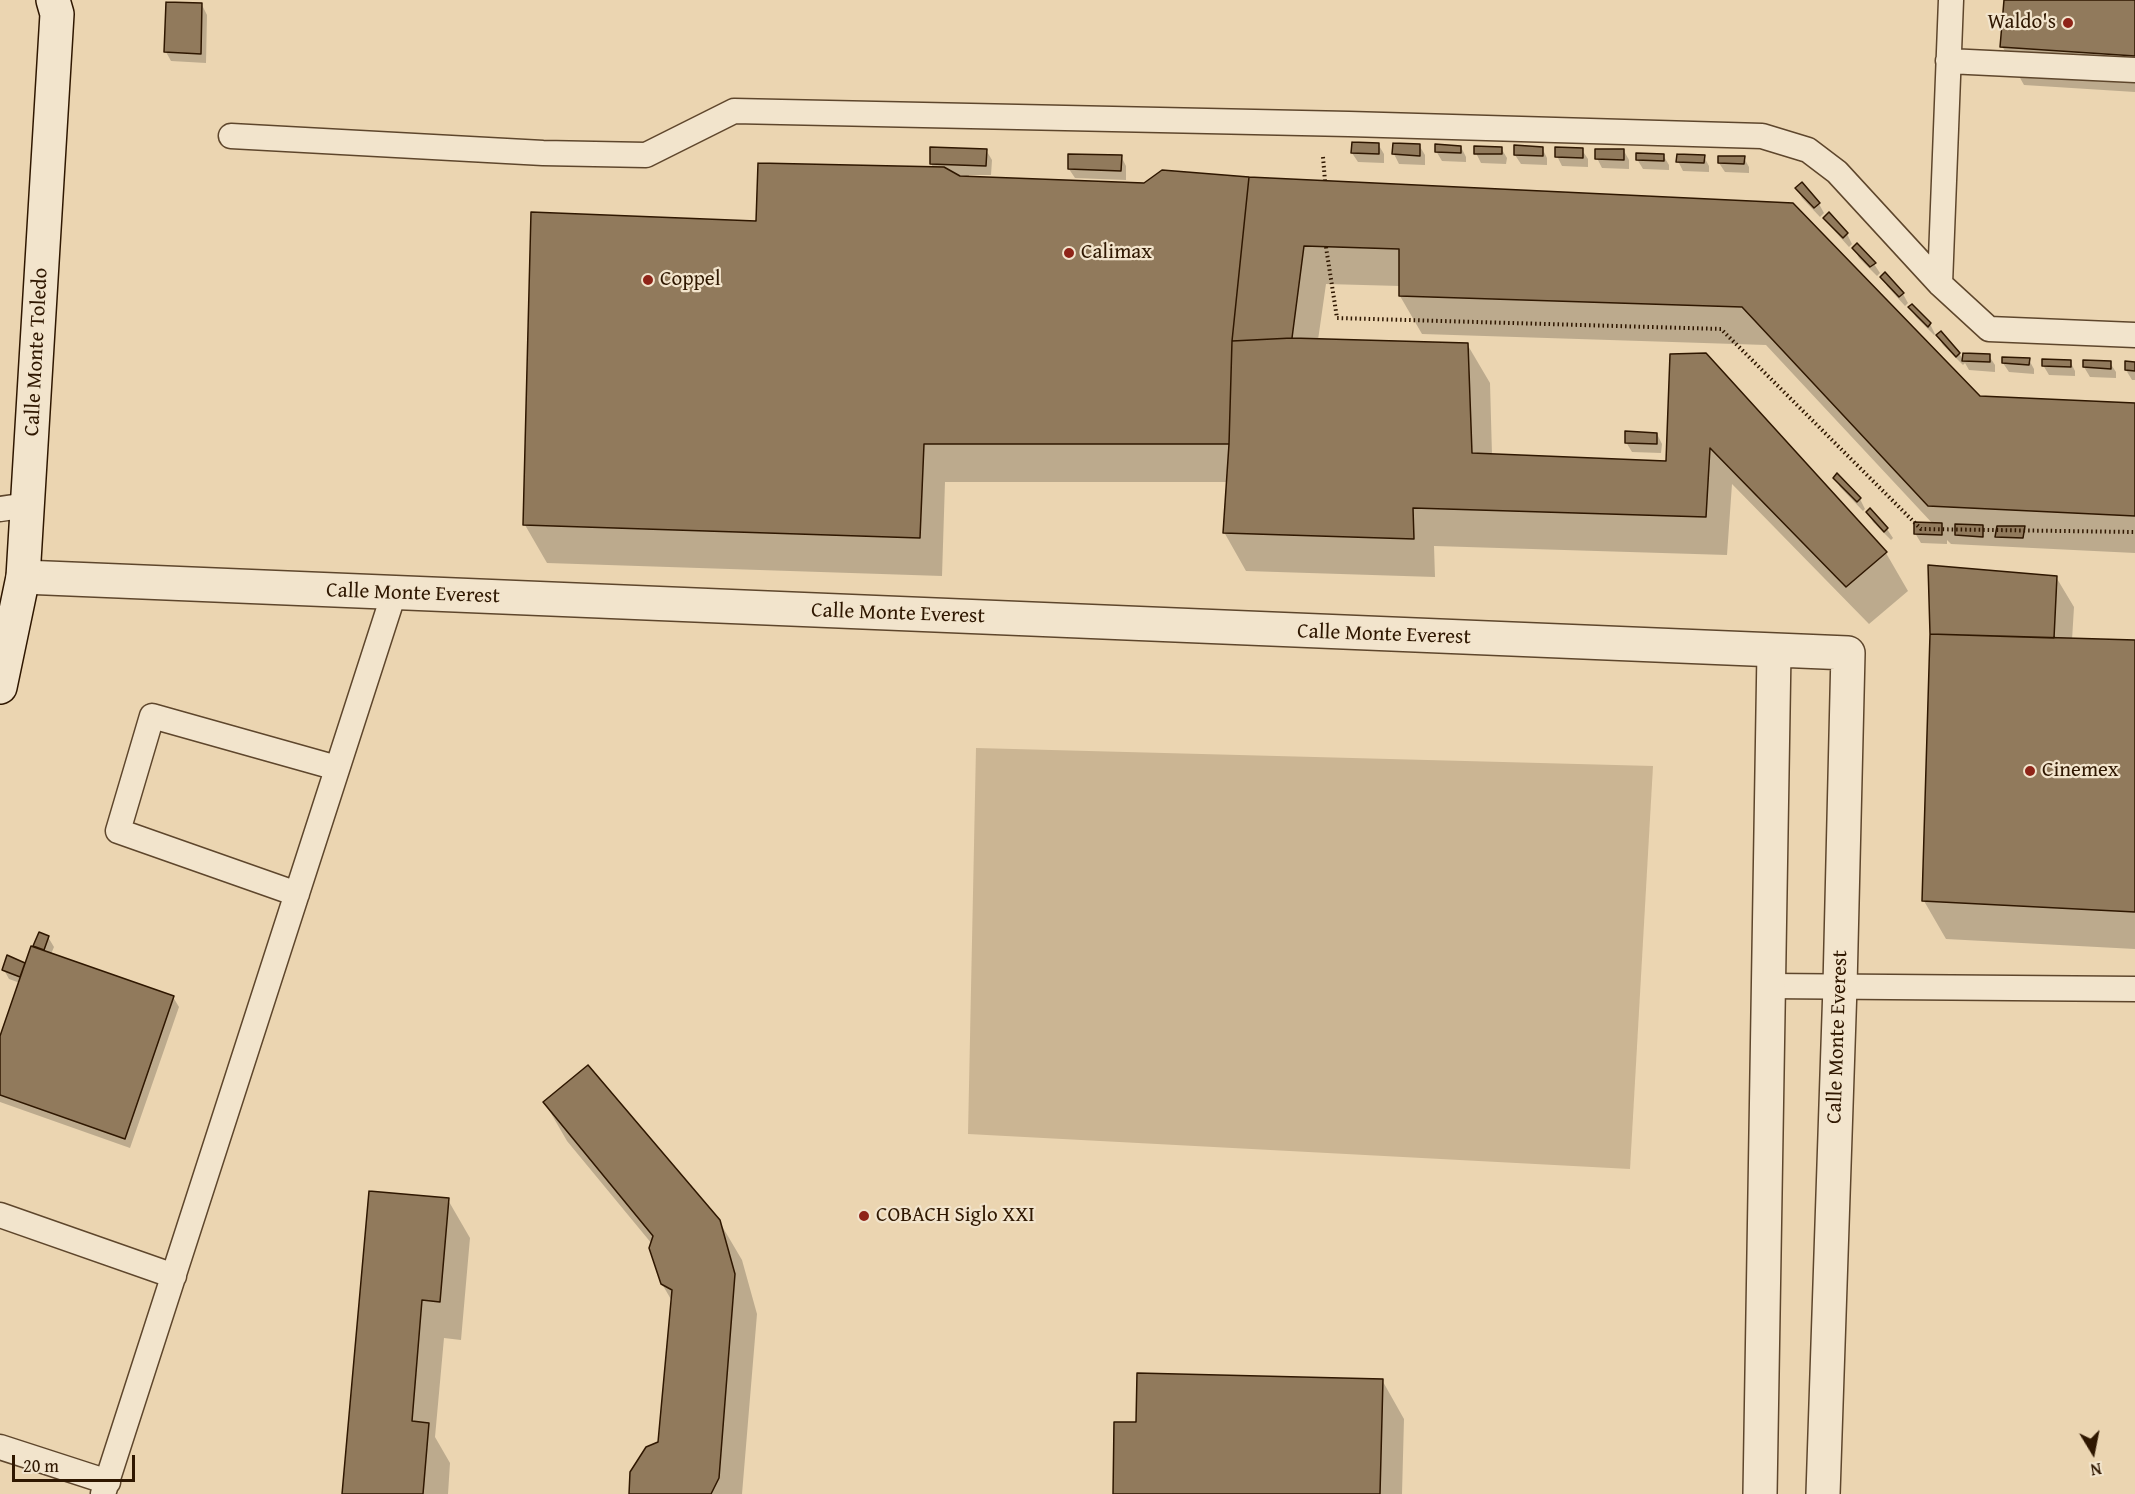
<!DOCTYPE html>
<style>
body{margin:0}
#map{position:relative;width:2135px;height:1494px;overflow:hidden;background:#ebd5b1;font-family:"Gentium Book Plus",serif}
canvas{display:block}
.north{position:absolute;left:2063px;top:1422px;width:60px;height:60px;-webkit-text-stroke:4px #f2e4cc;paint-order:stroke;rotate:170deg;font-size:16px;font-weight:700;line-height:24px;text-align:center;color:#2f1700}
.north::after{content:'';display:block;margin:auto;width:21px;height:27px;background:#2f1700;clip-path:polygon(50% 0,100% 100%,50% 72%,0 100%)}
.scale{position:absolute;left:12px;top:1455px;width:123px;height:27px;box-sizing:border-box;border:3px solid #2f1700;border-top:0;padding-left:8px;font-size:18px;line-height:21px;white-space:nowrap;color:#2f1700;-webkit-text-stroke:4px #f2e4cc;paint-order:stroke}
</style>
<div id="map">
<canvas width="2135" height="1494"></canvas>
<div class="north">N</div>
<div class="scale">20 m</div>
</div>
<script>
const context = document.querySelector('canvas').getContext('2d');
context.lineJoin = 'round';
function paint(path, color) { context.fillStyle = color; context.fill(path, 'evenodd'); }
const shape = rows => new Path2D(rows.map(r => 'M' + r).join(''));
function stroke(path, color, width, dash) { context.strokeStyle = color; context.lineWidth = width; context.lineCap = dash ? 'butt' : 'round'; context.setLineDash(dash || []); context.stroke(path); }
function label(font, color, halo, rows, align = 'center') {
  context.font = font + ' "Gentium Book Plus",serif'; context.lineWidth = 4.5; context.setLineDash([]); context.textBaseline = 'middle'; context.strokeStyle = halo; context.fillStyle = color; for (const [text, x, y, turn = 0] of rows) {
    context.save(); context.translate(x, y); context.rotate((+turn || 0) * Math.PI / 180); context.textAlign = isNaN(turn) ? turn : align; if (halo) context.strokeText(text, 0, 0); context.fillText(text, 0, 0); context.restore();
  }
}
paint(shape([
 [976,748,1653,766,1630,1169,968,1134]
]), '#cbb593');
paint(shape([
 [2005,0,2135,0,2135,92,2024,85,2002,46],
 [202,5,207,15,206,63,171,61,166,52],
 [1378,144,1384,154,1384,163,1358,162,1352,153],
 [1419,145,1425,155,1425,165,1399,164,1394,154],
 [1461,147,1466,157,1466,162,1442,161,1436,151],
 [1501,148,1507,158,1506,164,1481,163,1476,153],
 [1542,148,1547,158,1547,165,1521,164,1515,155],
 [931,149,986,150,992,160,991,175,969,175,969,178,1145,185,1249,178,1792,204,1979,397,2135,404,2135,553,1951,544,1947,540,1947,544,1921,543,1915,533,1933,524,1766,345,1422,334,1400,296,1400,286,1326,284,1318,340,1467,344,1490,383,1492,455,1667,462,1672,355,1886,553,1908,591,1869,624,1732,484,1727,555,1434,546,1435,577,1246,571,1224,532,1228,482,945,482,942,576,547,563,525,525,758,222,934,169,931,164],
 [1582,150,1588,159,1588,167,1562,166,1557,156],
 [1624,151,1629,160,1629,169,1602,168,1597,158],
 [1663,155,1669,165,1669,170,1643,169,1637,159],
 [1121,156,1126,166,1126,180,1075,178,1069,169],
 [1704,157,1709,166,1709,172,1683,171,1678,161],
 [1744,158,1749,167,1749,173,1725,172,1719,163],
 [1797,189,1819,204,1824,213,1820,217,1802,198],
 [1829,214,1847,234,1852,244,1849,247,1831,227,1825,218],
 [1854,248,1874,264,1880,273,1877,276,1859,258],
 [1882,277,1903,294,1908,303,1905,306,1887,286],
 [1910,308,1930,324,1935,334,1934,335,1916,317],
 [1937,335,1959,353,1964,362,1964,354,1989,356,1995,365,1995,372,1969,370,1965,363,1963,365,1943,345],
 [2029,360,2034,369,2034,374,2009,372,2003,363],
 [2070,361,2075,371,2075,376,2049,375,2043,365],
 [2084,362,2110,363,2116,372,2116,378,2090,377,2084,367],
 [2135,363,2135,380,2132,380,2126,370],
 [1657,434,1662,444,1661,453,1632,452,1626,442],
 [1835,478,1860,499,1865,509,1863,511,1840,487],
 [1868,513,1887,529,1893,538,1891,540,1873,522],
 [2056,577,2074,607,2072,640,2135,642,2135,949,1946,939,1924,901],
 [39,934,48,937,54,947,51,954,173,997,179,1007,130,1148,0,1102,0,1041,20,983,9,979,4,970,8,957,26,965],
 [545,1103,719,1221,742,1260,757,1314,742,1494,631,1494,659,1443,672,1301,662,1284,652,1244,567,1141],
 [448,1200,470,1238,461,1340,444,1338,435,1437,450,1463,448,1494,344,1494],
 [1382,1380,1404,1419,1402,1494,1114,1494,1138,1424]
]), '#0003');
const building = shape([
 [2004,0,2135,0,2135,56,2000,47,2004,0],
 [166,2,202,3,201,54,164,52,166,2],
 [1352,142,1379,143,1379,154,1351,153,1352,142],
 [1393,143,1420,144,1420,156,1392,154,1393,143],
 [1435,144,1461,146,1461,153,1435,152,1435,144],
 [1514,145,1543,147,1543,156,1514,155,1514,145],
 [1474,146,1502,147,1502,154,1474,154,1474,146],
 [930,147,987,149,986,166,930,164,930,147],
 [1555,147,1583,148,1583,158,1555,157,1555,147],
 [1595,149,1624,149,1624,160,1595,159,1595,149],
 [1636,153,1664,154,1664,161,1636,160,1636,153],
 [1068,154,1122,155,1121,171,1068,169,1068,154],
 [1677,154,1705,155,1704,163,1676,162,1677,154],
 [1718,156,1745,156,1744,164,1718,163,1718,156],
 [758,163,944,167,960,176,1144,183,1162,170,1249,177,1232,341,1229,444,924,444,920,538,523,525,531,212,756,221,758,163],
 [1249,177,1793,203,1980,396,2135,403,2135,516,1928,506,1742,307,1399,296,1399,249,1304,246,1292,338,1232,341,1249,177],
 [1802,182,1820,203,1814,208,1795,188,1802,182],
 [1829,212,1848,233,1843,238,1823,218,1829,212],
 [1857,243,1876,263,1870,267,1852,248,1857,243],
 [1885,272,1904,293,1899,297,1880,277,1885,272],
 [1912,304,1931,323,1928,327,1908,307,1912,304],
 [1941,331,1960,353,1956,357,1936,335,1941,331],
 [1292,338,1468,343,1472,453,1666,461,1670,354,1706,353,1887,552,1846,587,1710,448,1706,517,1413,508,1414,539,1223,533,1229,444,1232,341,1292,338],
 [1963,353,1990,354,1990,362,1962,361,1963,353],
 [2002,357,2030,358,2029,365,2002,363,2002,357],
 [2042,359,2071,360,2071,367,2042,366,2042,359],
 [2083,360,2111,361,2111,369,2083,367,2083,360],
 [2125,361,2135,362,2135,371,2125,370,2125,361],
 [1625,431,1657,433,1657,444,1625,443,1625,431],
 [1837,473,1861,498,1857,502,1833,478,1837,473],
 [1870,508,1888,528,1884,532,1866,512,1870,508],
 [1914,522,1942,523,1942,535,1914,534,1914,522],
 [1955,524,1983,525,1983,537,1955,535,1955,524],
 [1997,526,2025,526,2023,538,1995,537,1997,526],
 [1928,565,2057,576,2054,638,1930,634,1928,565],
 [1930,634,2135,640,2135,912,1922,901,1930,634],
 [39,932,49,936,44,950,33,946,39,932],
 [31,946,174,996,125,1139,0,1095,0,1036,31,946],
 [7,955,25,963,20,977,2,970,7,955],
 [588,1065,720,1220,735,1274,719,1478,711,1494,629,1494,630,1472,646,1447,658,1442,672,1290,661,1284,649,1248,653,1236,543,1102,588,1065],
 [369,1191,449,1198,440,1302,422,1300,412,1421,429,1423,423,1494,342,1494,369,1191],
 [1137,1373,1383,1379,1380,1494,1113,1494,1114,1422,1136,1422,1137,1373]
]);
paint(building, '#917a5c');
stroke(building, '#2f1700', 1.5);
const service = shape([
 [1948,61,2135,70],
 [231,136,543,153,646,155,734,111,1349,124,1762,136,1808,150,1837,172,1940,284,1989,329,2135,335],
 [1940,284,1951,0],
 [0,509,28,505],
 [297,894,118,831,152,716,337,768],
 [1768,986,2135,989],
 [0,1215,174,1276],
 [0,1447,108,1482],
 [103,1494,394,593]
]);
const minor = shape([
 [23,577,1848,653,1840,986,1823,1494],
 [1760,1494,1774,651]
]);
const secondary = shape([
 [0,687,23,577,57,14,53,0]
]);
stroke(service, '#5e462c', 27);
stroke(minor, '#5e462c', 36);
stroke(secondary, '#2f1700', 36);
stroke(shape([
 [1323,157,1325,181],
 [1326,247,1337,318,1721,329,1921,529,2135,532]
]), '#2f1700', 4, [1.5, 3]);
stroke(service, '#f2e4cc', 24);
stroke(minor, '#f2e4cc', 33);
stroke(secondary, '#f2e4cc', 33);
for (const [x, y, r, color] of [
 [2068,23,6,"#8f2418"],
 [1069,253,6,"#8f2418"],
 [648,280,6,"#8f2418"],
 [2030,771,6,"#8f2418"],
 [864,1216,6,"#8f2418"]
]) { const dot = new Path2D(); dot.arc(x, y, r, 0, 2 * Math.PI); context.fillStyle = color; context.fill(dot); stroke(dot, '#f2e4cc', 2); }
label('21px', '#2f1700', '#f2e4cc', [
 ["Waldo's",2056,23,"right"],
 ["Calimax",1081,253],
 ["Coppel",660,280],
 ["Cinemex",2042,771],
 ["COBACH Siglo XXI",876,1216]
], 'left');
label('21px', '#2f1700', '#f2e4cc', [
 ["Calle Monte Toledo",37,352,-87],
 ["Calle Monte Everest",413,594,2],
 ["Calle Monte Everest",898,614,2],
 ["Calle Monte Everest",1384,635,2],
 ["Calle Monte Everest",1838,1037,-88]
]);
</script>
